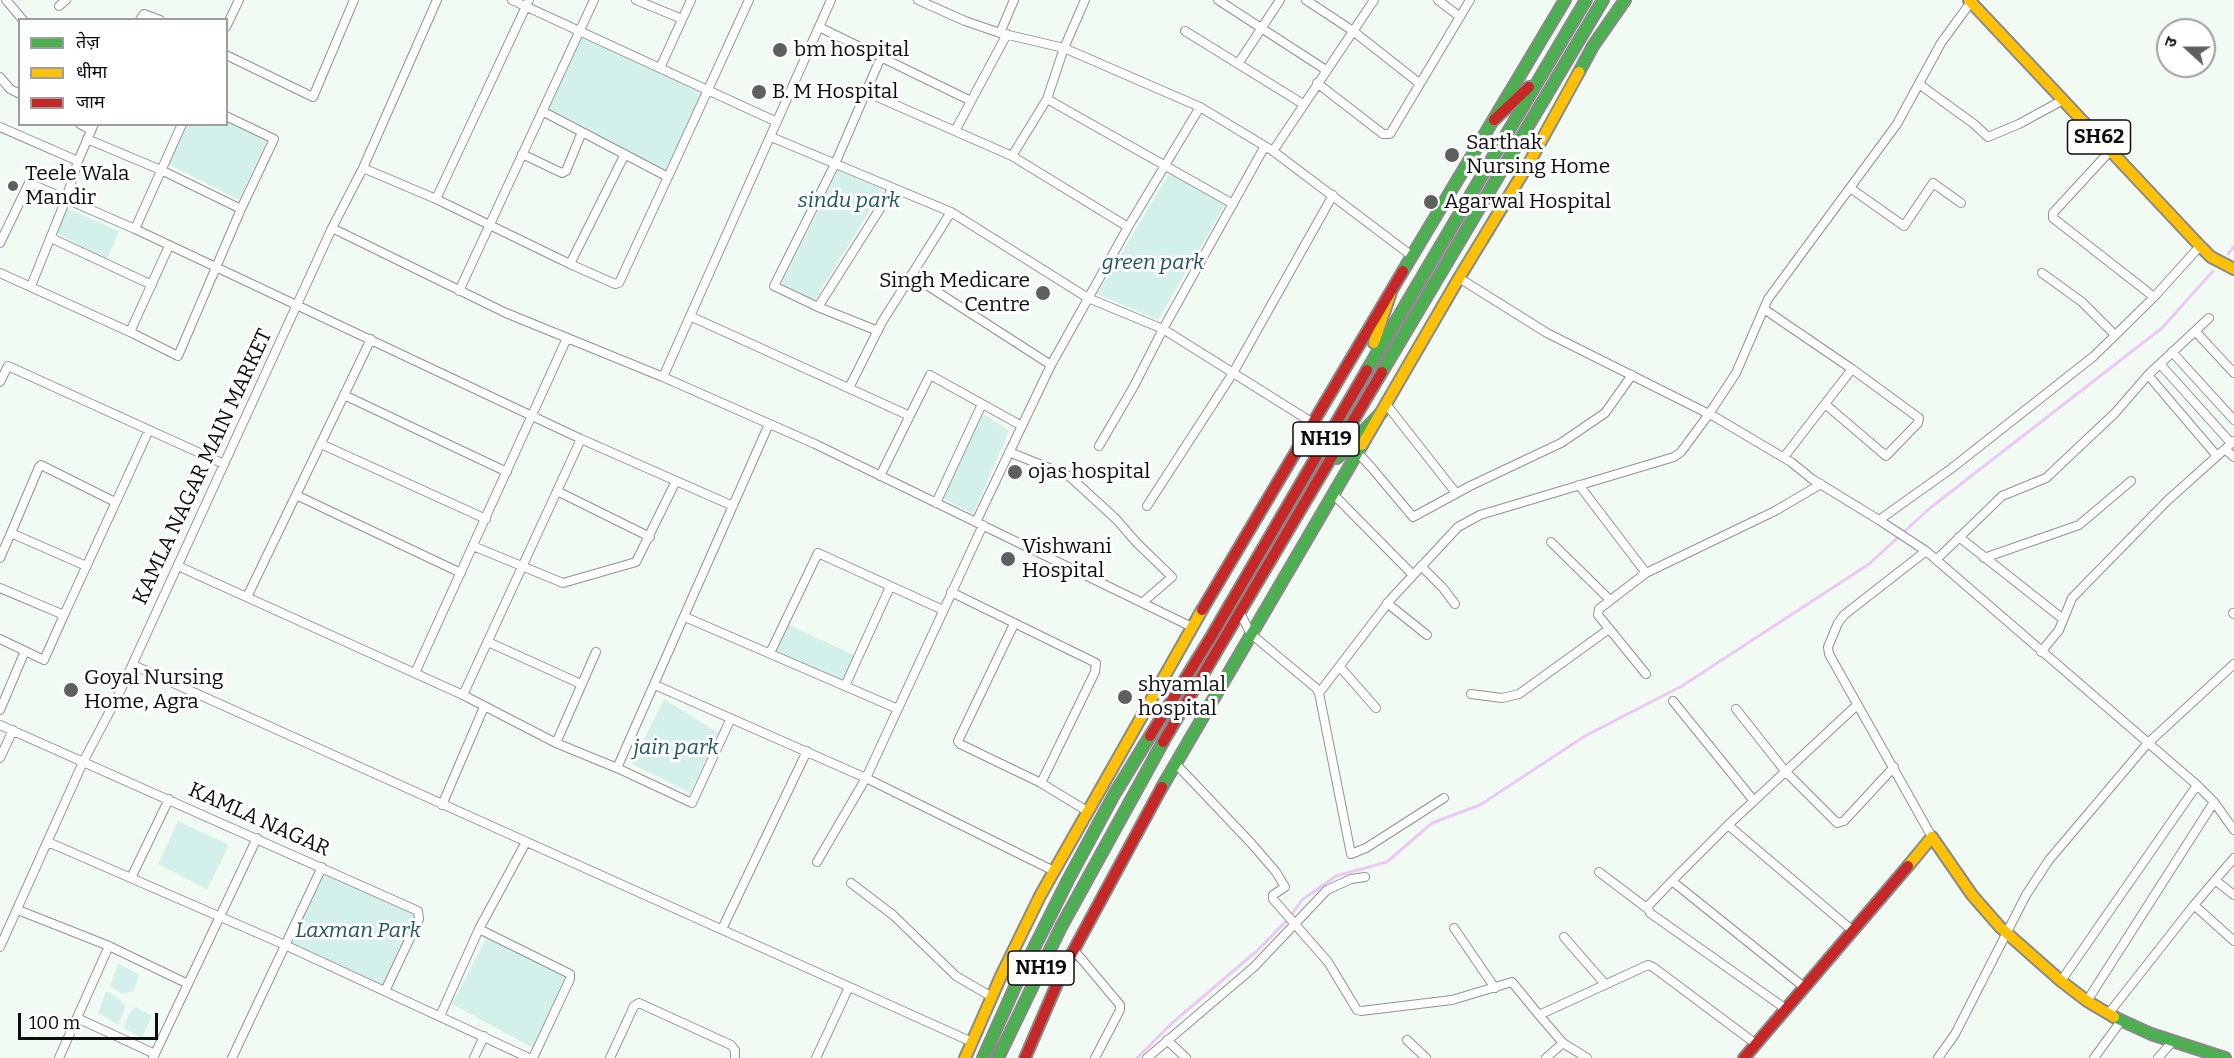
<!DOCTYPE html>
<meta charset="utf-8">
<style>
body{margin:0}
#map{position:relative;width:2234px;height:1058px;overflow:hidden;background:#f2faf4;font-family:Bitter,"Noto Sans Devanagari",serif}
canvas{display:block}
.legend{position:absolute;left:18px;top:18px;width:210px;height:108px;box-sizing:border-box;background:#fff;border:2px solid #9e9e9e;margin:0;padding:8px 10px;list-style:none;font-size:18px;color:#0d0d0d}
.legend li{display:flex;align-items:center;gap:12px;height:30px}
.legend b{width:30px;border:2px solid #9e9e9e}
.north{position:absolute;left:2156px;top:18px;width:60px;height:60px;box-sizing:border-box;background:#fff;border:2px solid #9e9e9e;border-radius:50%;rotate:291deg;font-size:16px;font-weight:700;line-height:24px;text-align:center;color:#0d0d0d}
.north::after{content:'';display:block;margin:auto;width:21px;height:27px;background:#5d605e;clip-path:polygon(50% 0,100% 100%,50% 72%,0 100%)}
.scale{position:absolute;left:18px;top:1013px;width:140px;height:27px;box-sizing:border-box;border:3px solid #0d0d0d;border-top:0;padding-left:8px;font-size:18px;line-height:21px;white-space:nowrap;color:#0d0d0d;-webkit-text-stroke:4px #fff;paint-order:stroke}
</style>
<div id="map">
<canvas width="2234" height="1058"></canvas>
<ul class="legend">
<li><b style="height:8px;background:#4caf50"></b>तेज़</li>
<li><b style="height:8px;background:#ffc107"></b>धीमा</li>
<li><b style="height:8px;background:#c62828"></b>जाम</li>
</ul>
<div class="north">उ</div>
<div class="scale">100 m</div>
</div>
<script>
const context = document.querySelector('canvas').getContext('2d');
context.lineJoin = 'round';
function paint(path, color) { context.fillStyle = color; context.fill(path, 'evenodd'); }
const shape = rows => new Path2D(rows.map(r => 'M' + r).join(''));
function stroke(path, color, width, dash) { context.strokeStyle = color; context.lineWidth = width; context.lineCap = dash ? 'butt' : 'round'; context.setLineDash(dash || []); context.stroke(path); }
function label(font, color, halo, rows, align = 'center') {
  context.font = font + ' Bitter,serif'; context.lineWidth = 6; context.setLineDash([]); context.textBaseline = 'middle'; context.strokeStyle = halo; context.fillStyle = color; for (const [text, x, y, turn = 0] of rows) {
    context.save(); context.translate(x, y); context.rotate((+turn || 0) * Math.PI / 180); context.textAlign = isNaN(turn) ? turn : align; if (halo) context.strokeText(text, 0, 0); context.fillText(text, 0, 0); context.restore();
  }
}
paint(shape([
 [581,37,702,92,666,172,547,110],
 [227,121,267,140,239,200,168,164,187,125,226,124],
 [838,171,883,189,814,301,782,283],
 [1170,172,1225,205,1158,320,1097,294],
 [66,208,119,231,107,260,55,232],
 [981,412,1009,431,973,514,943,498],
 [784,623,858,657,845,686,770,653],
 [664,699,718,733,690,793,632,764],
 [178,821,229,845,207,889,158,864],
 [322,867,418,911,385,991,285,945],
 [488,935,568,977,533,1048,452,1004],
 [118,964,139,974,134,991,122,994,110,986],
 [106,991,120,999,126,1007,118,1025,98,1013],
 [136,1007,152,1016,142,1038,123,1028,131,1011]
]), '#d3f0eb');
stroke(shape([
 [2228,254,2234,247],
 [1137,1058,1172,1023,1258,950,1290,917,1302,900,1336,876,1387,862,1432,823,1480,805,1585,736,1682,686,1869,564,1930,508,2162,328,2213,271]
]), '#eacaf4', 3);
const street = shape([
 [6,0,23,20],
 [512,0,777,122],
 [636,0,682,19],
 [918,0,965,21,1000,33,1064,48,1200,107,1273,151,1412,256],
 [1085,0,1064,48,1047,99,1012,156,1128,227],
 [1218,0,1326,70],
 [1306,0,1353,31,1419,83],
 [1438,0,1460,17],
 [59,6,66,0],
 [140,20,144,14,160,20],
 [226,27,239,0],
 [819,27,971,101],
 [1185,31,1303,104],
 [1000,33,1014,0],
 [226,55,313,97,354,0],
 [881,57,835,164,774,286,818,307,893,188],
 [1238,64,1280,0],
 [660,68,691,0],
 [0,77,10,89,20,94],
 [1317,83,1383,134,1390,134,1470,0],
 [1919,84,1974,124,1988,137,2019,124,2063,100],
 [866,92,955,131,1007,34],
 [1047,99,1233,204],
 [226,116,274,139,241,209],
 [80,124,91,130],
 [182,124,135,229,581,439,733,506],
 [0,127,78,161],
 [955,131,1012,156],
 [771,137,951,212,1088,298,1163,329,1313,423],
 [87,139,161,170,241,209,178,356,130,332,169,246],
 [2111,150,2053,213,2053,218,2154,297,2200,246],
 [1273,151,1374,0],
 [522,154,562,173,566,171,582,132],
 [363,168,436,199,529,0],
 [668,177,749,0],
 [1850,188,1904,226,1933,183,1961,203],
 [436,199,570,264,615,284,619,283,668,177,542,111],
 [332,228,506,313,663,377,815,444,1192,627],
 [51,238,152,285],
 [0,243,29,183,66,199,78,161,94,124],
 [570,264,625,154],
 [0,273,130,332],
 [2042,273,2082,302,2115,335],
 [911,275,1051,365],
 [1459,278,1547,333,1715,417,1791,462,1812,479,1879,520,1926,551,2197,785,2214,802,2234,830],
 [31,286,66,199,135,229],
 [459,291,594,0],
 [818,307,878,331],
 [1764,309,1852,369,1784,457],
 [692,317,910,416],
 [2195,331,2234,373],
 [2172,352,2234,420],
 [2160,364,2231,443],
 [2148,375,2217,456],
 [663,377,831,0],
 [0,382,8,366,224,464],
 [849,388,882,322,951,212],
 [344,395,507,472],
 [1386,404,1456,493],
 [1825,404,1886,456,1918,423,1919,418,1852,369],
 [321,444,486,519],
 [1099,446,1134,386,1163,329,1265,146],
 [2225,449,2234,457],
 [1009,452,1069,476,1116,519,1136,542,1172,577,1143,602],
 [1358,453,1371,467,1413,517,1470,486,1561,443,1605,413,1632,375],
 [880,476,930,375,1022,426],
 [1579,485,1646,573],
 [557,491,650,537],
 [296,495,461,573],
 [1334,495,1413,575],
 [936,503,982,404],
 [1147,506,1233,373,1333,195],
 [1879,520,1952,468,2094,356,2154,297],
 [976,522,1051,365,1128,227,1200,107],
 [1959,537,2063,619],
 [1551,542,1610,600],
 [473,546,563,583,636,562,676,481],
 [1926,551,1844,615,1838,623,1828,647,1829,654,1932,837],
 [0,558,11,533],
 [1984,558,2079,525,2131,481],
 [1936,560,2002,496,2046,478,2115,413,2148,375,2209,318],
 [86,566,11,533,39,467,41,465,115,502],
 [178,566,463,695,556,743,617,768],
 [1421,566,1443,588,1455,604],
 [0,588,64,615,149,430],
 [951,592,1096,663,1095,672,1041,783],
 [247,597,371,339],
 [1387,603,1427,635],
 [1240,613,1251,634,1316,688,1319,693,1351,854,1366,848,1444,798],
 [2233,613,2234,614],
 [685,617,898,709],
 [1014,624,958,741,960,744,1041,783,1087,811],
 [0,639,44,660,64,615],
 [488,642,581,684],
 [2041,652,2059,630,2072,598,2168,500,2234,441],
 [770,653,818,553,943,610],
 [133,665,972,1042],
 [1340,667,1376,708],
 [415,673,567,338],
 [1646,674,1598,615,1599,609,1646,573,1775,511,1821,484],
 [655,685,866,778,1054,871],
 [845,686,890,587],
 [1319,693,1391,599,1458,527,1480,515,1674,457,1681,452,1709,414,1736,373,1768,299,1897,124,1941,43,1971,2],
 [1471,694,1502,698,1519,694,1609,629],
 [463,695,581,439],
 [1673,701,1754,801],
 [1736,709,1785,771,1837,823,1844,821,1894,767],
 [0,710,25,651],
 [731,718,692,803,617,768,769,424],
 [0,725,418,911,419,919,385,991],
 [556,743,596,652],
 [0,758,13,730],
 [1175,763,1251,843,1276,872,1285,887,1273,895,1273,899,1328,962,1357,1010,1361,1011,1452,1000,1512,982,1539,1015],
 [442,805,484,707],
 [1728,825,1857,705],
 [48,842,285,945,529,1058],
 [817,862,866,778,983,525],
 [1599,872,1648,909],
 [131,878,169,799],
 [2215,880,2234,895],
 [1672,881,1649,905,1648,909,1650,913,1786,1009],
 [851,883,893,915,956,976,992,997],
 [2194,905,2234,858],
 [18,910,109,946,188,984],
 [1454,928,1495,988],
 [479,929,570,974,570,979,533,1058],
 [722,929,807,751],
 [1564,937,1605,984],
 [0,947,84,760,118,696,332,228,363,168,437,0],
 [1074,950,1120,1005,1120,1010,1095,1058],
 [2061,981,2197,785],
 [1804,987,1672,881,1728,825,1853,931],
 [2087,1001,2214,802],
 [2109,1013,2194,905,2234,941],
 [440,1016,479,929,526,842],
 [77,1018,155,1054],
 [1167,1040,1186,1058],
 [1407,1040,1426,1058],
 [1563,1043,1539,1015,1648,965,1653,967,1756,1044],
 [59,1058,109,946],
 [153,1058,257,838],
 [232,1058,322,867],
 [474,1058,484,1036],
 [610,1058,634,1006,639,1003,731,1045,735,1050,735,1058],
 [816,1058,849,987],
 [1147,1058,1254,967,1327,890,1351,879,1365,877],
 [1546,1058,1563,1043,1587,1058],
 [1938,1058,1955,1034,2026,895,2049,860,2147,744,2234,664],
 [2094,1058,2121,1021],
 [2158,1058,2173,1041]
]);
const fast = shape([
 [1579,72,1593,46,1625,0],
 [1403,271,1565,0],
 [1367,370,1586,0],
 [1382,372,1603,0],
 [1337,458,1382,412],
 [1162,787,1362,445],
 [2114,1017,2151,1034,2225,1058],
 [983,1058,1019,978,1068,880,1115,793,1150,736],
 [998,1058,1061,927,1163,742]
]);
const slow = shape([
 [1969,0,2200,246,2211,257,2234,269],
 [1374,343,1391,292],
 [1362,445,1459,278,1529,163,1579,72],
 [1908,866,1932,837,1972,895,2000,927,2061,981,2087,1001,2114,1017],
 [965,1058,1001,976,1040,896,1202,610]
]);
const jam = shape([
 [1494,120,1529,87],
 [1202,610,1403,271],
 [1150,736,1211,637,1367,370],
 [1163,742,1382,372],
 [1025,1058,1063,970,1162,787],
 [1744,1058,1908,866]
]);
stroke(street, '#909491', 10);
stroke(fast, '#878a88', 14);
stroke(slow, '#878a88', 14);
stroke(jam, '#878a88', 14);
stroke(street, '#fdfefd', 8);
stroke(fast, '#4caf50', 10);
stroke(slow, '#ffc107', 10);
stroke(jam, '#c62828', 10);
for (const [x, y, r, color] of [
 [780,50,8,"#5d605e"],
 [759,92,8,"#5d605e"],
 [1452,155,8,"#5d605e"],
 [13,186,6,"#5d605e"],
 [1431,202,8,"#5d605e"],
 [1043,293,8,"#5d605e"],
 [1015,472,8,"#5d605e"],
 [1008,559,8,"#5d605e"],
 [71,690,8,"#5d605e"],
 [1125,697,8,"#5d605e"]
]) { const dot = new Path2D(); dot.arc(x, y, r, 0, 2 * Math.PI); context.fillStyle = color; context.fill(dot); stroke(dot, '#fff', 2); }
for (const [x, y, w] of [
 [2099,137,63],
 [1326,439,66],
 [1041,968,66]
]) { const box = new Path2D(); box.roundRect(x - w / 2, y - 17, w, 34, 4.5); context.fillStyle = '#fff'; context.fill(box); stroke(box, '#0d0d0d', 1.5); }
label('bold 20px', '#0d0d0d', null, [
 ["SH62",2099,137],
 ["NH19",1326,439],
 ["NH19",1041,968]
]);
label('21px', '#0d0d0d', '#fff', [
 ["bm hospital",794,50],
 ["B. M Hospital",772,92],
 ["Sarthak",1466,143],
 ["Nursing Home",1466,167],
 ["Teele Wala",25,174],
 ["Mandir",25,198],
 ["Agarwal Hospital",1444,202],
 ["Singh Medicare",1030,281,"right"],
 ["Centre",1030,305,"right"],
 ["ojas hospital",1028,472],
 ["Vishwani",1022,547],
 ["Hospital",1022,571],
 ["Goyal Nursing",84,678],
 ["Home, Agra",84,702],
 ["shyamlal",1138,685],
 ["hospital",1138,709]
], 'left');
label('italic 21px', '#205563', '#fff', [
 ["sindu park",849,201],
 ["green park",1153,263],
 ["jain park",676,748],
 ["Laxman Park",358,931]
]);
label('21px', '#0d0d0d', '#fff', [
 ["KAMLA NAGAR MAIN MARKET",203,467,-65],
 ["KAMLA NAGAR",259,820,24]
]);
</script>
